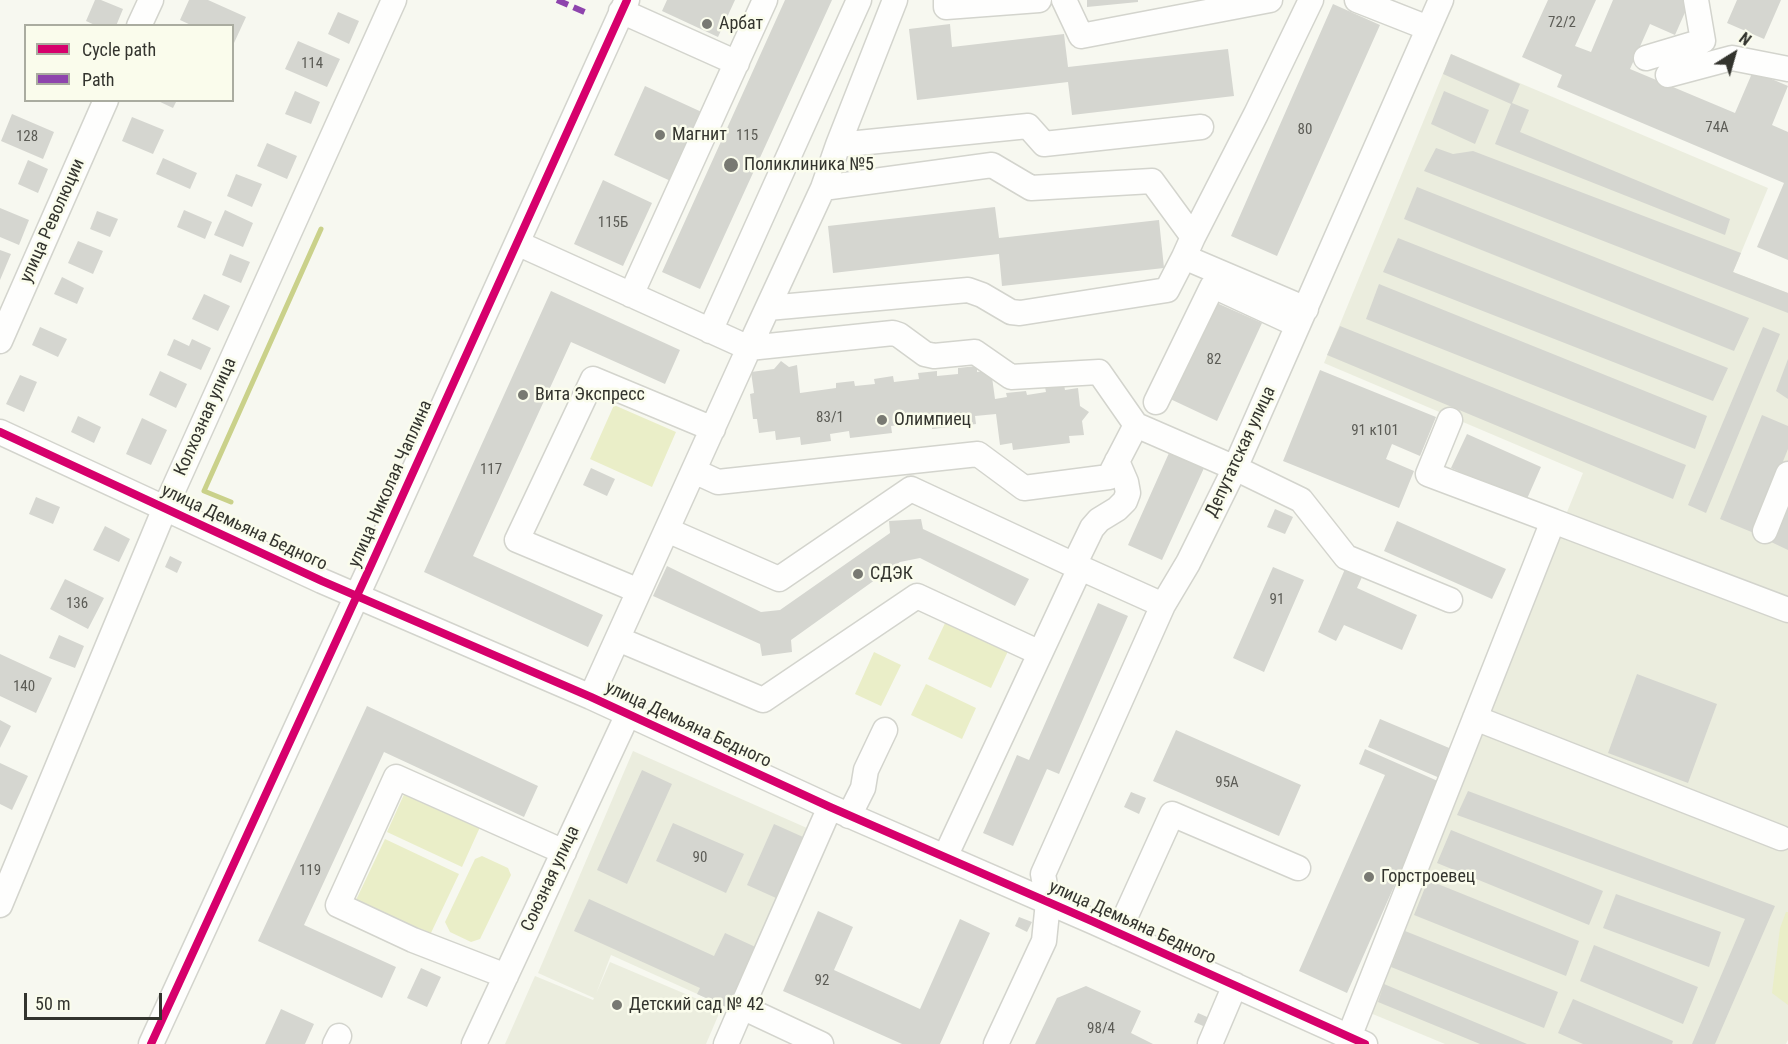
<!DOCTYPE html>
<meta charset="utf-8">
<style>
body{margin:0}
#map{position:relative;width:1788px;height:1044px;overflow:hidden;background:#f7f8f0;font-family:"Roboto Condensed",sans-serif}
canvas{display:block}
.legend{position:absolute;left:24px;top:24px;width:210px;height:78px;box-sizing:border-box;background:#fafcec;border:2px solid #aaaca0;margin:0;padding:8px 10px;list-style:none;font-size:18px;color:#33342e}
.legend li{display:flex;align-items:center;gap:12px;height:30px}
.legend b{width:30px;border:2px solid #aaaca0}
.north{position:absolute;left:1704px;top:24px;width:60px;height:60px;-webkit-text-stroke:4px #fafcec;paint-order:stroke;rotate:37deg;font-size:16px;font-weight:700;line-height:24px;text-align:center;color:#33342e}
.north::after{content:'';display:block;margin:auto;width:21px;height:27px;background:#33342e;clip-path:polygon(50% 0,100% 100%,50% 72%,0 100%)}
.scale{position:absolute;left:24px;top:993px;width:138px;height:27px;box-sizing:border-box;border:3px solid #33342e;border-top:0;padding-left:8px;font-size:18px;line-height:21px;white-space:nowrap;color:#33342e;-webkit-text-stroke:4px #fafcec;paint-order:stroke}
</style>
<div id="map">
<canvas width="1788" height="1044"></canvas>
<ul class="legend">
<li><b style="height:8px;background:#d6006c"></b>Cycle path</li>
<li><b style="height:8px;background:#8e44ad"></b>Path</li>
</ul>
<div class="north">N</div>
<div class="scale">50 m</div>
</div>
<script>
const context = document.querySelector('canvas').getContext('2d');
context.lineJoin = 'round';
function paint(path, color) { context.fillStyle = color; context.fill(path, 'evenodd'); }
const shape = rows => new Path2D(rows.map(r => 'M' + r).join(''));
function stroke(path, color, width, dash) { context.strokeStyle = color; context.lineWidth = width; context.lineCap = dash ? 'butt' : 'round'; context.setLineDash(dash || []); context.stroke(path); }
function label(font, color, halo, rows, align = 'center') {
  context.font = font + ' "Roboto Condensed",sans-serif'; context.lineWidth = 5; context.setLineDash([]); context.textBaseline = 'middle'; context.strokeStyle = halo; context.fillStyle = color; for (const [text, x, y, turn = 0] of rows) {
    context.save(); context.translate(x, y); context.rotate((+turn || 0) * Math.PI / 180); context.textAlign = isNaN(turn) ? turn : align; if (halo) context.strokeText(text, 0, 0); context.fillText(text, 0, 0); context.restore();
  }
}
paint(shape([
 [1451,54,1768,188,1733,272,1788,293,1788,1040,1786,1044,1445,1044,1363,1010,1583,473,1324,363],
 [633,751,825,836,746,1016,611,955,596,994,610,962,721,1009,706,1044,505,1044,535,976,593,1000,594,998,538,973]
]), '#ebedde');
paint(shape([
 [614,405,676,432,652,487,590,459],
 [947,619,1009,649,991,688,928,659],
 [874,652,901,665,881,706,855,694],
 [926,684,976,708,962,739,911,715],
 [406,790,481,825,462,867,387,832],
 [385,839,459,874,430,935,356,900],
 [482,856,508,868,511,875,480,939,471,942,450,932,445,922,475,859],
 [1786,912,1788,912,1788,1005,1772,993,1780,928]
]), '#eaeec8');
stroke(shape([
 [231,502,204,491,321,229]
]), '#cad18a', 5);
paint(shape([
 [95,0,101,0,123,9,116,26,97,26,86,21],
 [189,0,208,0,246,17,234,43,232,43,232,26,193,26,180,20],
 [667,0,735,0,718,37,662,11],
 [785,0,832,0,700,289,662,272],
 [1087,0,1138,0,1138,2,1087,7],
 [1548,0,1596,0,1575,46,1591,52,1613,0,1687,0,1690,1,1675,35,1650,24,1630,69,1735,113,1753,71,1788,86,1772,125,1788,132,1788,260,1757,247,1784,183,1557,87,1562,75,1522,57],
 [1737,0,1781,0,1764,39,1727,23],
 [1333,4,1380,25,1277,256,1231,236],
 [338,12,359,21,349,44,328,34],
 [950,24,952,47,1064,34,1068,67,1228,49,1234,96,1072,115,1068,82,917,100,909,29],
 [298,41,340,59,327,87,285,69],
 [1451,54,1520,84,1512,103,1529,110,1520,132,1730,219,1725,235,1495,144,1511,104,1443,74],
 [645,86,706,114,675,183,614,155],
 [295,91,320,102,311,124,285,114],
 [1444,91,1489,110,1475,144,1431,124],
 [156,100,177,100,173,108],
 [12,114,54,132,43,159,1,141],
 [132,117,164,130,153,154,122,141],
 [267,143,297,156,287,179,257,166],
 [1436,148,1453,154,1473,151,1741,253,1733,272,1788,293,1788,313,1424,171],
 [163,158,197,173,190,189,156,174],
 [28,160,48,169,38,193,18,184],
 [236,174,262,184,252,207,227,196],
 [603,180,652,203,623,266,574,244],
 [1417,187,1749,318,1734,351,1404,219],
 [995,207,999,238,1159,220,1164,268,1002,286,999,254,833,273,828,226],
 [0,208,29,220,19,245,0,237],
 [184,210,212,222,205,239,177,227],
 [225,210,253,223,243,247,214,235],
 [97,211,118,219,110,237,90,229],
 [1398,238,1728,368,1713,401,1383,272],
 [78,241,103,251,93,274,68,263],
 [0,250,11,254,0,280],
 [230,254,250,262,241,283,222,275],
 [62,277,84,288,77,304,54,294],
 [1379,284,1707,416,1695,449,1366,319],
 [551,291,680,350,665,384,571,342,473,556,603,615,588,647,424,572],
 [204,294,230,306,218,331,192,319],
 [1210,300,1262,323,1217,421,1166,397],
 [1340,326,1686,465,1673,499,1327,355],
 [40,327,67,339,58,357,32,345],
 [1763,327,1780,334,1706,513,1688,505],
 [174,339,189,346,192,339,211,348,201,370,167,355],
 [1788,359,1788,399,1776,391],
 [781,361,789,367,797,365,800,393,836,388,836,383,854,381,855,386,875,384,874,379,893,376,894,382,919,379,918,373,937,371,937,376,958,374,958,368,977,366,977,372,991,370,995,399,1007,397,1006,393,1026,391,1027,395,1046,392,1045,387,1064,385,1065,390,1078,388,1080,406,1089,412,1082,421,1084,435,1069,436,1070,443,1013,450,1012,443,1000,445,996,414,975,416,976,424,932,429,932,421,891,426,892,433,850,438,849,431,830,434,831,441,801,445,800,437,776,440,775,431,759,433,757,419,753,419,750,394,754,393,751,372,774,369],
 [1320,370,1436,417,1420,456,1392,444,1386,459,1414,471,1399,508,1283,461],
 [160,371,187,384,176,408,149,395],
 [20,375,37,382,24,412,6,404],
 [1762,415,1788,426,1788,449,1754,533,1720,519],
 [78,416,101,427,94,443,71,432],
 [142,418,167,430,151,465,126,454],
 [1467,434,1541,467,1526,501,1451,468],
 [1169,453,1204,468,1162,560,1128,545],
 [591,468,615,479,607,496,583,485],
 [1788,494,1788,550,1769,541],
 [36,497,60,507,53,524,29,514],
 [1275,509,1293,517,1285,534,1267,527],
 [921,519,923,529,1029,579,1015,606,920,558,900,562,791,640,792,652,762,656,760,644,653,596,667,566,761,612,780,610,890,533,889,521],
 [1397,521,1506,569,1492,599,1384,551],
 [105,526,130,539,119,562,93,550],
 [170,556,182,562,177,573,165,567],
 [1273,567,1304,580,1264,672,1233,658],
 [1345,569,1362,577,1357,588,1417,615,1402,650,1344,625,1336,641,1318,632],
 [65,579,104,598,88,629,50,609],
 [1098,603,1128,616,1059,774,1047,769,1013,846,983,833,1017,755,1029,760],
 [59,635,84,646,75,668,49,658],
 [0,654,52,678,36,713,0,696],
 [1637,674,1717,704,1688,783,1608,753],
 [367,706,538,786,524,817,384,752,304,925,396,967,382,998,258,941],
 [1380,719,1454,750,1442,779,1368,747],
 [0,720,11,726,0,748],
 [1176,730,1301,785,1279,836,1153,781],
 [1365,749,1440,782,1347,993,1299,971,1385,775,1359,764],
 [0,763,28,776,12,810,0,804],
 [642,770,672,784,627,884,597,870],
 [1468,791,1775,906,1715,1044,1692,1044,1745,919,1457,815],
 [1131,792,1146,798,1139,814,1124,807],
 [673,823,744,854,726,893,656,861],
 [774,824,812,841,785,902,747,885],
 [1451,830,1603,891,1589,925,1437,863],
 [1428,880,1579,941,1566,976,1414,915],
 [1616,894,1721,932,1709,967,1603,928],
 [589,899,714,956,725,933,762,950,735,1011,697,994,700,988,574,931],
 [818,911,853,927,834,970,920,1009,960,919,990,933,940,1044,902,1044,783,991],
 [1019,917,1032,922,1027,932,1015,926],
 [1405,931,1558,992,1544,1028,1391,967],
 [1594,945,1698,987,1683,1024,1580,981],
 [421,968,441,977,427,1007,407,998],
 [1384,984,1527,1044,1480,1044,1378,1002],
 [1086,986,1141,1011,1131,1033,1153,1044,1035,1044,1057,998],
 [1573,999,1673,1041,1672,1044,1583,1044,1558,1033],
 [281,1009,314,1024,305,1044,265,1044],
 [1198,1013,1214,1020,1210,1029,1194,1022]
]), '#d5d6d0');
const minor = shape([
 [895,0,838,145,1028,126,1044,144,1201,127],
 [946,0,946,7,1039,0],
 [1064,0,1081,36,1270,0],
 [1357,0,1428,28],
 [621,11,737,63],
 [139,26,151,0],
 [1646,58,1703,41,1696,0],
 [1668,75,1732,58,1788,69],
 [823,188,838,145],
 [1193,237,1256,114,1311,0],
 [517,243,749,348,591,697],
 [631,295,765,0],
 [768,308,968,290,982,295,1011,312,1020,313,1167,290,1184,257],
 [1306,309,1184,257,1193,237,1152,181,1031,188,992,165,823,188,749,348,893,333,899,335,925,354,934,356,975,352,1011,377,1099,372,1136,425,1235,468,1301,500,1346,557,1450,600],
 [710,331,859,0],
 [0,341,106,100],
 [1156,402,1212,287,1218,288,1298,325],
 [1450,420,1428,474,1553,521],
 [0,432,322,581,591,697,830,807,1094,922,1365,1044],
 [694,471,718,482,978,454,1024,488,1109,477,1136,425],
 [667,530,779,579,911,489,1074,565,1163,605],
 [1765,531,1788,474],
 [1074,565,1092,528,1099,520,1117,509,1125,501,1128,493,1126,482,1117,461],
 [639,591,517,540,593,379,713,429],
 [618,639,763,700,917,596,1040,653],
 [1475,718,1781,838],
 [849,816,863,788,866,770,885,730],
 [945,857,1080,568],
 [0,905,165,508,394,0],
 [1118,933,1172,814,1298,868],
 [506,976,413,940,338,905,396,777,564,852],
 [742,1007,830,807],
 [1349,1037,1553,521,1788,610],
 [151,1044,372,563,627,0],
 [335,1044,339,1036],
 [474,1044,628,714],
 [726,1044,742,1007,821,1044],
 [996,1044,1044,941,1048,902,1043,874,1163,605,1188,563,1235,468,1441,0],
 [1210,1044,1235,985]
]);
stroke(minor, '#d3d4cd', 27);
stroke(minor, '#fefefd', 24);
stroke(shape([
 [557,0,589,14]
]), '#8e44ad', 6, [12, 6]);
stroke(shape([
 [0,432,322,581,591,697,830,807,1094,922,1365,1044],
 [151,1044,372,563,627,0]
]), '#d6006c', 8);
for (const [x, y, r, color] of [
 [707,24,6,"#787972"],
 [660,135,6,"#787972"],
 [731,165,8,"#787972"],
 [523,395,6,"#787972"],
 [882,420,6,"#787972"],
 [858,574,6,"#787972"],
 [1369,877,6,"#787972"],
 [617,1005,6,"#787972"]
]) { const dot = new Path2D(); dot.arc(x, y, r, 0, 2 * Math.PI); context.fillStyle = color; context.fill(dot); stroke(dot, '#fafcec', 2); }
label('15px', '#5c5c56', null, [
 ["72/2",1562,23],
 ["114",312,64],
 ["74А",1717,128],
 ["80",1305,130],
 ["115",747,136],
 ["128",27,137],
 ["115Б",613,223],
 ["82",1214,360],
 ["83/1",830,418],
 ["91 к101",1375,431],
 ["117",491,470],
 ["91",1277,600],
 ["136",77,604],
 ["140",24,687],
 ["95А",1227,783],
 ["90",700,858],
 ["119",310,871],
 ["92",822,981],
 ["98/4",1101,1029]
]);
label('18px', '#33342e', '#fafcec', [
 ["Арбат",719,24],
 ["Магнит",672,135],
 ["Поликлиника №5",744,165],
 ["Вита Экспресс",535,395],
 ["Олимпиец",894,420],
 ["СДЭК",870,574],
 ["Горстроевец",1381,877],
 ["Детский сад № 42",629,1005]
], 'left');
label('18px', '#33342e', '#fafcec', [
 ["улица Революции",53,221,-66],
 ["Колхозная улица",206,417,-66],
 ["Депутатская улица",1241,452,-65],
 ["улица Николая Чаплина",391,484,-66],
 ["улица Демьяна Бедного",244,528,25],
 ["улица Демьяна Бедного",688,725,25],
 ["Союзная улица",551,879,-65],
 ["улица Демьяна Бедного",1132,923,24]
]);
</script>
